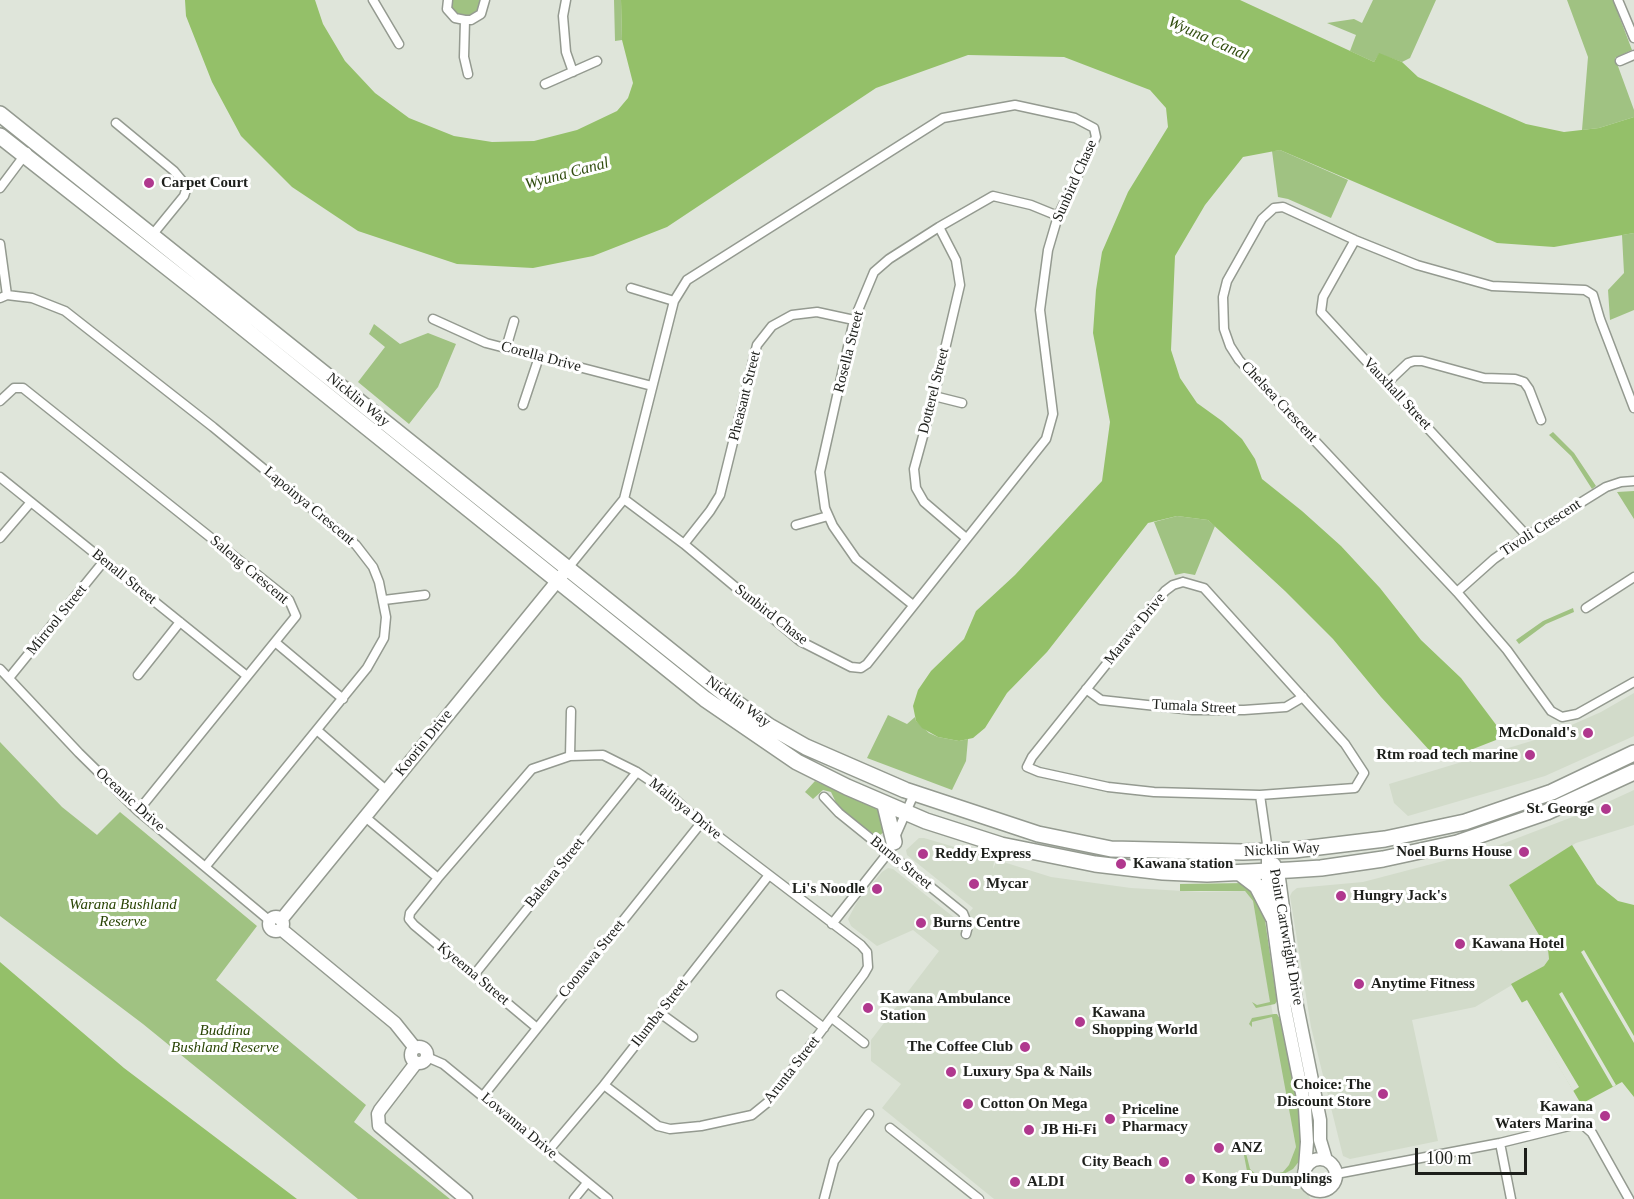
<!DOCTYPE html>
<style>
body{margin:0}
#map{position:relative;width:1634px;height:1199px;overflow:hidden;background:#dfe5da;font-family:"Times New Roman",serif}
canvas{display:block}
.scale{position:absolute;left:1415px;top:1148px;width:112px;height:27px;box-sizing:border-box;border:3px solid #1d1f1b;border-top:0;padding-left:8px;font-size:18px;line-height:21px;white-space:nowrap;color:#1d1f1b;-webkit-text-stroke:4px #fff;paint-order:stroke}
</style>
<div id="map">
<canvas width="1634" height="1199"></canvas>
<div class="scale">100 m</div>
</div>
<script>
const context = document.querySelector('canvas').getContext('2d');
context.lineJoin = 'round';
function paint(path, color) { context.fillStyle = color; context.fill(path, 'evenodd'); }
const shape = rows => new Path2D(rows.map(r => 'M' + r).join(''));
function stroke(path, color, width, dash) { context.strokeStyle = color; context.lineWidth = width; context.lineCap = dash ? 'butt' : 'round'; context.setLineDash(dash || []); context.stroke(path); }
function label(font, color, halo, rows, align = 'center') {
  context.font = font + ' "Times New Roman",serif'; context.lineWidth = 6; context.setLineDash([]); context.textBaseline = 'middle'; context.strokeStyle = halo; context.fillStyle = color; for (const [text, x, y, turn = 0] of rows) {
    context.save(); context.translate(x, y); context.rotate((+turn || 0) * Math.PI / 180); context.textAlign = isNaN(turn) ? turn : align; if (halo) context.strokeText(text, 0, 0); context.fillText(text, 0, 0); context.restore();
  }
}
paint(shape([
 [1634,693,1634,736,1545,776,1408,816,1394,803,1389,784,1548,736,1559,728,1567,727,1601,712],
 [1634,790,1634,825,1576,843,1509,885,1548,950,1549,959,1544,966,1475,1007,1412,1020,1438,1141,1350,1159,1343,1156,1311,1027,1290,896,1292,892,1297,888,1363,882,1489,849,1588,811],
 [919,838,924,838,992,858,994,862,993,869,997,860,1051,877,1131,888,1201,892,1245,891,1253,901,1296,1147,1310,1199,994,1199,882,1108,901,1084,871,1061,871,1040,939,951,913,930,877,946,851,926,848,919,857,902,882,872,888,868,893,869,961,923,973,908,907,855,906,850]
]), '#d2dbca');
paint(shape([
 [451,0,480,0,479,9,470,15,457,15,450,9],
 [614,0,621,0,622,40,615,41],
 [1373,0,1436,0,1410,58,1402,62,1379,54,1374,62,1350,51,1356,35,1327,23,1354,19,1362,23],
 [1567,0,1613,0,1632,50,1615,58,1634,110,1634,117,1599,128,1582,130,1588,57],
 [1280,150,1348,180,1331,218,1288,199,1278,197,1272,151],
 [1634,233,1634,310,1610,320,1608,290,1624,273,1622,235],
 [374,324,400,344,428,333,456,344,438,387,409,424,358,382,385,347,369,334],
 [1553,432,1574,453,1596,486,1592,489,1571,456,1549,435],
 [1634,491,1634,519,1617,492],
 [1177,516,1208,520,1215,526,1195,575,1184,573,1175,575,1154,522],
 [1573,608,1574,612,1546,624,1519,644,1516,640,1543,621],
 [888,715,907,724,915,717,916,721,929,733,938,737,959,741,968,739,966,761,952,790,867,758],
 [0,742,62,807,97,835,120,812,257,926,216,980,366,1105,354,1122,450,1199,358,1199,143,1024,0,916],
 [815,781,872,806,882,813,886,827,884,832,880,835,874,834,847,817,840,811,831,792,823,790,813,799,805,792],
 [1247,883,1263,907,1277,1001,1275,1004,1256,1008,1252,1002,1257,1005,1270,1002,1253,901,1245,891,1180,891,1180,884],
 [1274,1014,1277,1014,1280,1019,1303,1128,1300,1160,1293,1169,1280,1176,1261,1180,1256,1179,1247,1171,1243,1150,1246,1153,1250,1169,1259,1177,1283,1172,1289,1165,1296,1147,1272,1017,1252,1022,1252,1027,1249,1024,1252,1018]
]), '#a0c282');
paint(shape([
 [185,0,315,0,323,24,345,61,375,93,409,118,454,136,492,142,534,141,577,130,617,111,628,98,633,83,622,40,621,0,1240,0,1374,62,1379,53,1402,62,1418,77,1526,124,1564,132,1599,128,1634,117,1634,233,1554,247,1497,243,1280,150,1243,157,1205,205,1175,256,1171,350,1180,378,1197,403,1222,421,1242,439,1255,459,1262,479,1302,511,1341,546,1380,588,1421,640,1461,678,1497,726,1496,740,1450,758,1430,751,1381,697,1333,639,1285,591,1208,520,1177,516,1148,523,1047,652,1007,693,985,728,973,738,959,741,938,737,922,728,916,721,913,706,918,690,931,671,964,639,976,611,1015,575,1102,481,1110,422,1093,333,1096,290,1102,252,1128,192,1168,127,1166,108,1150,90,1064,57,968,55,876,88,667,227,593,256,533,268,457,264,358,231,292,187,241,136,212,82,186,16],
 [1572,845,1597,884,1618,901,1634,905,1634,1097,1622,1082,1581,1104,1511,984,1544,966,1549,959,1548,950,1509,885],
 [0,962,124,1068,297,1199,0,1199]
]), '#94c069');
paint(shape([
 [1584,950,1634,1036,1634,1043,1581,952],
 [1562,992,1616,1085,1613,1087,1559,994],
 [1527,1000,1579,1087,1573,1091,1521,1003]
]), '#dfe5da');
const street = shape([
 [373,0,399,44],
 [448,0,447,9,455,18,465,20,471,20,481,14,485,0],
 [566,0,563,16,566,52,573,72],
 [1618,0,1634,38],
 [465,20,464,57,468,74],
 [1620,61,1634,55],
 [545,84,597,61],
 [116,123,174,171,184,183,186,190,184,196,153,234],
 [0,188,27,152],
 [939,227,956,260,960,285,934,396,914,469,916,488,924,502,966,538],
 [1355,240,1323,297,1321,312,1527,536],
 [0,244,7,295],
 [631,288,674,301],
 [0,298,7,295,32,298,65,311,213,427,356,545,373,567,379,582,386,617,384,638,367,668,206,866],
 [433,319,486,343,652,386],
 [506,348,514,321],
 [1388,382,1408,363,1414,361,1422,361,1484,378,1515,379,1524,382,1529,389,1541,420],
 [934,396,962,403],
 [0,401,14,388,23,388,289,600,296,616,138,811],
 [523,405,539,357],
 [1634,408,1600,319,1593,295,1585,290,1492,286,1417,265,1355,240,1283,207,1274,208,1262,219,1227,281,1223,297,1224,329,1230,346,1239,360,1457,592,1507,650,1551,711,1562,717,1577,714,1634,682],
 [0,477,247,676],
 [796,525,828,516],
 [0,538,31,502],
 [684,544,710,511,720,495,757,345,772,326,792,315,817,312,854,320],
 [568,568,624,499,674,301,687,280,943,118,1015,105,1075,118,1094,128,1096,137,1058,216,1048,250,1040,310,1053,414,1046,439,867,664,861,668,851,667,800,641,684,544,624,499],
 [1183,582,1204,588,1345,744,1364,773,1355,788,1260,795,1154,792,1108,787,1039,772,1027,767,1032,757,1165,591,1173,585,1183,582],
 [1457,592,1494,559,1527,536,1606,487,1621,482,1634,481],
 [384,600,425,595],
 [913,605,856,559,833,526,825,508,820,472,854,320,874,272,889,259,939,227,993,196,1031,205,1058,216],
 [1586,608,1634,577],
 [275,642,343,699],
 [0,669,79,753,138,811,270,921],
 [138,675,180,622],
 [9,678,104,561],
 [1086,689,1101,700,1193,710,1244,710,1286,707,1303,697],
 [318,731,386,790],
 [570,756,571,711],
 [1260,795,1268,851],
 [824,797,839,813,963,913,968,926,966,934],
 [364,816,438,878],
 [832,924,888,853,914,794],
 [474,975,637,772],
 [781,995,824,1028],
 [660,1013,693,1037],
 [832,1018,864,1043],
 [537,1028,414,925,409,919,410,913,438,878,532,769,570,756,603,755,637,772,667,792,701,823,861,945,867,952,868,967,864,974,768,1102,752,1115,701,1126,670,1129,658,1126,604,1085],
 [427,1057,443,1064,608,1199],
 [483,1096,701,823],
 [890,1128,979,1199],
 [1500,1143,1511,1199],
 [549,1150,604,1085,769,875],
 [1336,1174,1500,1143,1577,1124,1583,1125,1592,1133,1629,1199],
 [574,1199,587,1183],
 [824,1199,834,1161,869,1114]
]);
const secondary = shape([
 [1268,851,1268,885,1285,1009,1305,1108,1307,1142,1305,1168],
 [1274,864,1278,871,1295,996,1320,1120,1320,1140,1326,1160],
 '269 924a7 7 0 1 1 14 0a7 7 0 1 1-14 0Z',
 [281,920,563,574],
 [281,929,395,1023,415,1048],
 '411 1055a8 8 0 1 1 16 0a8 8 0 1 1-16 0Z',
 [416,1063,380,1110,378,1114,379,1126,466,1199],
 '1304 1175a16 16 0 1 1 32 0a16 16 0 1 1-32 0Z'
]);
const highway = shape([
 [0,114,727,696,769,726,806,747,905,790,1038,834,1111,849,1243,852,1294,850,1385,839,1465,822,1552,792,1634,753],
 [0,136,201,294,705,699,797,762,847,787,926,821,1001,845,1095,864,1163,872,1207,874,1290,870,1321,868,1383,859,1457,843,1547,812,1634,772],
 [885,805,894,842],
 [1240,873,1257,886,1273,917]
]);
stroke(street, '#949a90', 11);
stroke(secondary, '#949a90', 15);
stroke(highway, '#949a90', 18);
stroke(street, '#fff', 8);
stroke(secondary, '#fff', 12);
stroke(highway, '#fff', 15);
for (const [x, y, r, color] of [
 [149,183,6,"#b0388e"],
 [1588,733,6,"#b0388e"],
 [1530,755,6,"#b0388e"],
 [1606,809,6,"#b0388e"],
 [1524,852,6,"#b0388e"],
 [923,854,6,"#b0388e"],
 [1121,864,6,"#b0388e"],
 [974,884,6,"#b0388e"],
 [877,889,6,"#b0388e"],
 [1341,896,6,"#b0388e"],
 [921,923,6,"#b0388e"],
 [1460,944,6,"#b0388e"],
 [1359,984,6,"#b0388e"],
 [868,1008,6,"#b0388e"],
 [1080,1022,6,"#b0388e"],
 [1025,1047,6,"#b0388e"],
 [951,1072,6,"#b0388e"],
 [1383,1094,6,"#b0388e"],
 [968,1104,6,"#b0388e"],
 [1605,1116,6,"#b0388e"],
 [1110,1119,6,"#b0388e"],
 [1029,1130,6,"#b0388e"],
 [1219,1148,6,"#b0388e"],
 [1164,1162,6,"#b0388e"],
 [1190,1179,6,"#b0388e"],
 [1015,1182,6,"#b0388e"]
]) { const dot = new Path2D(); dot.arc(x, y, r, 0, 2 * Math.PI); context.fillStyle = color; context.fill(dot); stroke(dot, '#fff', 2); }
label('15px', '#1d1f1b', '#fff', [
 ["Sunbird Chase",1075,181,-66],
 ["Rosella Street",849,352,-76],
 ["Corella Drive",541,357,15],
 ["Dotterel Street",934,391,-76],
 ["Vauxhall Street",1397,394,47],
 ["Pheasant Street",745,396,-76],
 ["Nicklin Way",358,400,39],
 ["Chelsea Crescent",1279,402,47],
 ["Lapoinya Crescent",309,506,40],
 ["Tivoli Crescent",1541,528,-33],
 ["Saleng Crescent",249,570,40],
 ["Benall Street",124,577,39],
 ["Sunbird Chase",771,615,38],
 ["Mirrool Street",57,620,-51],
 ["Marawa Drive",1135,629,-51],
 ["Nicklin Way",738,702,36],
 ["Tumala Street",1194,707,3],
 ["Koorin Drive",424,743,-51],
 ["Oceanic Drive",130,800,42],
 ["Malinya Drive",685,809,39],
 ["Nicklin Way",1282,850,-3],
 ["Burns Street",901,863,39],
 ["Baleara Street",555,873,-51],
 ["Point Cartwright Drive",1286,937,80],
 ["Coonawa Street",592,959,-51],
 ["Kyeema Street",473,974,40],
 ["Ilumba Street",660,1013,-52],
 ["Arunta Street",792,1070,-52],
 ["Lowanna Drive",519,1126,40]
]);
label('bold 15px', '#1d1f1b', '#fff', [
 ["Carpet Court",161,183],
 ["McDonald's",1576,733,"right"],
 ["Rtm road tech marine",1518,755,"right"],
 ["St. George",1594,809,"right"],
 ["Noel Burns House",1512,852,"right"],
 ["Reddy Express",935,854],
 ["Kawana station",1133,864],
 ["Mycar",986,884],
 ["Li's Noodle",865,889,"right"],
 ["Hungry Jack's",1353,896],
 ["Burns Centre",933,923],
 ["Kawana Hotel",1472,944],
 ["Anytime Fitness",1371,984],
 ["Kawana Ambulance",880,999],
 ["Station",880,1016],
 ["Kawana",1092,1013],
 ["Shopping World",1092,1030],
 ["The Coffee Club",1013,1047,"right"],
 ["Luxury Spa & Nails",963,1072],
 ["Choice: The",1371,1085,"right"],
 ["Discount Store",1371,1102,"right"],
 ["Cotton On Mega",980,1104],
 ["Kawana",1593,1107,"right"],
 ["Waters Marina",1593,1124,"right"],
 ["Priceline",1122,1110],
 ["Pharmacy",1122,1127],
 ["JB Hi-Fi",1041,1130],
 ["ANZ",1231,1148],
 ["City Beach",1152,1162,"right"],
 ["Kong Fu Dumplings",1202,1179],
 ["ALDI",1027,1182]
], 'left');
label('italic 15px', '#294404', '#fff', [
 ["Warana Bushland",123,905],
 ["Reserve",123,922],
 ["Buddina",225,1031],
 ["Bushland Reserve",225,1048]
]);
label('italic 16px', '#314d0f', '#fff', [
 ["Wyuna Canal",1208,39,24],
 ["Wyuna Canal",567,174,-15]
]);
</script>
